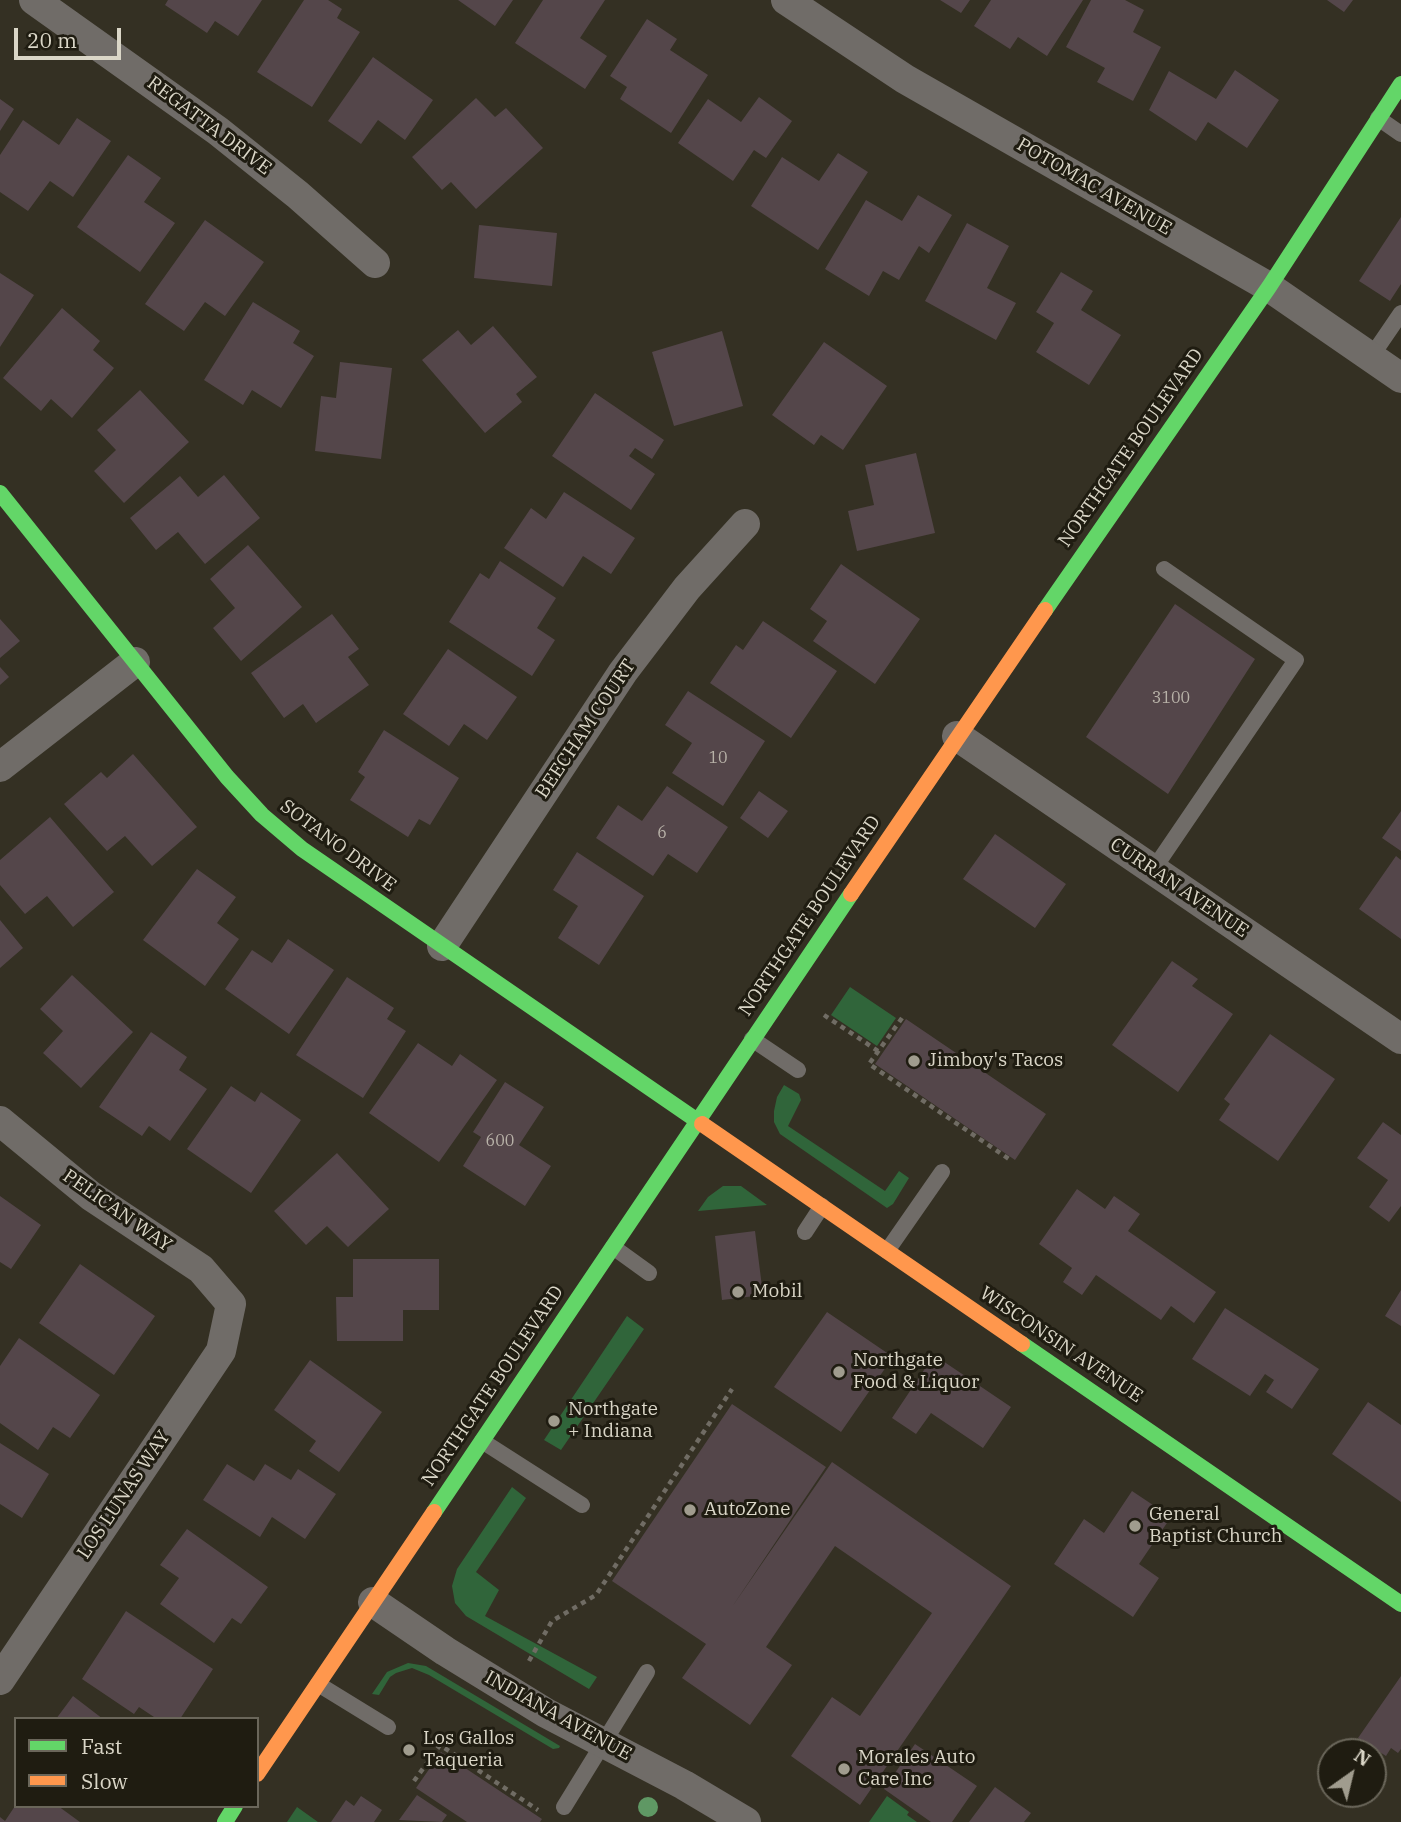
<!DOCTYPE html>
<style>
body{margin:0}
#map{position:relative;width:1401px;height:1822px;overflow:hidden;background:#343023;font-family:"IBM Plex Serif",serif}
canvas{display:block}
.legend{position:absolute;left:14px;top:1717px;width:245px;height:91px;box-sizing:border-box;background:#1f1c11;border:2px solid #6a665a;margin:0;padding:9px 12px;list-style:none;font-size:21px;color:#dad6c7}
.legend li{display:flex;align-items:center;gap:14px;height:35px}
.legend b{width:35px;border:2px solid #6a665a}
.north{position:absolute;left:1317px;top:1738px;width:70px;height:70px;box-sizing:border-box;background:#1f1c11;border:2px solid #6a665a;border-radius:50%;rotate:34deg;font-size:19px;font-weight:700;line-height:28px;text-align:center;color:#dad6c7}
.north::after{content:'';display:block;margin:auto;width:24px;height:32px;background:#a09c8e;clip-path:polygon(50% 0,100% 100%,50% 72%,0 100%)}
.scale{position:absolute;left:14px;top:28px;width:107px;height:32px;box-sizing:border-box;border:4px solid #dad6c7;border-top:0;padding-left:9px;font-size:21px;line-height:24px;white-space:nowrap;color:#dad6c7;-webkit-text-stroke:5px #1f1c11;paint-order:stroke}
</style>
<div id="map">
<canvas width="1401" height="1822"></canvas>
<ul class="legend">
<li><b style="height:9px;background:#63d668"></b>Fast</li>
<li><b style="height:9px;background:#ff974d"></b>Slow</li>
</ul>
<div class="north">N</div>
<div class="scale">20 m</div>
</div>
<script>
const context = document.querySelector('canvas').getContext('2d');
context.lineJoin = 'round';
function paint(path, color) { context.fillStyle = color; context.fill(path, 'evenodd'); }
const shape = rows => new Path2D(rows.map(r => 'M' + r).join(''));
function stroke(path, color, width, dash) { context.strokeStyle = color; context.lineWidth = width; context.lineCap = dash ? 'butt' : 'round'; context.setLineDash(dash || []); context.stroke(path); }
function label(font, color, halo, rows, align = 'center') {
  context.font = font + ' "IBM Plex Serif",serif'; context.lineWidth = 6; context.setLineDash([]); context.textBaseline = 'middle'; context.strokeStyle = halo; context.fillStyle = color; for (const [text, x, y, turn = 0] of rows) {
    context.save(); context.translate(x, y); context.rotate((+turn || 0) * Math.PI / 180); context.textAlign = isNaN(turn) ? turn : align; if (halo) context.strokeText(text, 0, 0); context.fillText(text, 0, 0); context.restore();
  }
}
paint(shape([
 [850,987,896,1018,877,1046,831,1015],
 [784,1085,799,1094,801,1100,788,1126,885,1191,899,1171,909,1178,893,1204,887,1208,780,1134,774,1122,774,1111,777,1097],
 [723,1186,741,1186,767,1205,698,1211,708,1197],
 [627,1316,644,1329,561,1450,544,1440],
 [512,1487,526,1498,476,1572,499,1590,485,1616,597,1677,589,1689,466,1616,455,1603,452,1586,457,1569],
 [408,1663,426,1666,560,1746,559,1748,553,1749,429,1675,412,1668,396,1673,390,1677,379,1695,372,1694,387,1672],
 [887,1796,909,1812,907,1815,917,1822,869,1822],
 [297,1807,318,1822,287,1822]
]), '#30653a');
paint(shape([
 [168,0,262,0,238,36,215,21,207,33,165,5],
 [304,0,328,0,342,9,337,18,360,32,312,107,257,72],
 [458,0,513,0,495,26],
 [543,0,605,0,580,38,607,56,585,89,515,43],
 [940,0,970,0,961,13],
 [991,0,1083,0,1047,56,1018,37,1010,49,974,26],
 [1091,0,1125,0,1144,10,1133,32,1161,47,1133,101,1097,82,1105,68,1066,47],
 [1327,0,1353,0,1344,12],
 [647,19,677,39,670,50,708,75,671,133,620,99,627,87,610,76],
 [373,57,433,100,405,140,378,120,361,144,328,121],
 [1235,70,1279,100,1247,148,1208,122,1196,141,1149,110,1169,71,1216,99],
 [759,97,792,121,766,158,754,150,733,181,678,143,708,99,741,122],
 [476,98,495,117,506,108,543,148,476,209,451,182,442,190,412,157],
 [0,99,14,109,0,131],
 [77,118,111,141,73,197,50,181,28,211,0,192,0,155,23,120,59,145],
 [838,153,868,172,818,250,751,206,782,157,819,181],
 [128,155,161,178,144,202,175,223,140,272,77,227],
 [918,195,952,215,929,253,919,246,899,280,883,271,869,296,825,269,866,200,902,221],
 [1401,217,1401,284,1390,301,1359,281],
 [205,220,264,262,225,316,205,302,184,331,145,304],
 [967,223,1009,246,987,288,1016,303,996,340,925,301],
 [479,225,557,233,552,286,474,278],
 [1061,272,1093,291,1081,310,1121,335,1089,385,1036,352,1054,323,1036,312],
 [0,273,34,295,0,347],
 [253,302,300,331,293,343,314,356,281,408,252,390,243,405,204,380],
 [62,308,100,341,93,350,114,368,72,418,51,399,41,411,3,378],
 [493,326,537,377,516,394,522,402,485,433,422,360,458,330,471,345],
 [722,331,743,406,674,426,652,352],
 [824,342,887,386,843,450,821,435,814,445,772,415],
 [340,362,392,368,381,459,315,451,321,396,336,398],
 [140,390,189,442,124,503,94,471,116,450,97,430],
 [595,393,664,440,652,459,635,448,629,456,655,474,631,510,552,456],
 [916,453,935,533,857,551,848,511,874,505,865,465],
 [224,475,260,518,205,564,178,532,156,550,130,518,180,476,198,497],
 [564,492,635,538,611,574,583,556,563,587,504,548,531,508,546,519],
 [248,545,302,607,241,661,213,628,235,608,210,579],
 [500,561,556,598,537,628,555,640,532,676,449,622,480,573,489,579],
 [841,564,920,619,875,684,813,641,827,621,810,609],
 [1175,604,1255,659,1168,794,1086,737],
 [332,614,359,649,348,657,369,685,316,723,303,704,284,718,251,673],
 [0,619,20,641,0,658],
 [763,621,837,671,791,738,710,683,736,645,743,650],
 [448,649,517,697,487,740,464,724,449,746,403,714],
 [0,667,9,677,0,685],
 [688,691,765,741,723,806,672,773,692,743,665,725],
 [384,730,459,778,430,825,419,819,408,837,350,800,365,777,358,772],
 [133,754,197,827,152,866,125,836,107,851,64,804,101,772,107,778],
 [667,786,728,827,697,873,668,854,653,876,596,838,618,805,642,821],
 [759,791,788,811,768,838,740,818],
 [1401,811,1401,851,1382,838],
 [50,817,114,892,73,927,47,896,25,914,0,885,0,860],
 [995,834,1066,884,1035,928,963,879],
 [577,852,644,896,599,965,558,938,578,906,553,890],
 [1396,856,1401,860,1401,939,1359,909],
 [197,869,236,897,217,923,239,939,205,986,143,940],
 [0,920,23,948,0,968],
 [288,939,334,970,289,1034,225,989,252,950,272,963],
 [1172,961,1198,979,1192,986,1233,1014,1178,1092,1112,1045],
 [72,975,133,1032,81,1088,43,1053,63,1031,40,1009],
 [347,977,394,1008,387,1019,406,1031,363,1098,296,1055],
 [906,1019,1046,1114,1015,1160,875,1064],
 [151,1032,187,1057,179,1070,207,1089,170,1141,149,1126,142,1136,99,1107],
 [1270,1034,1335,1079,1278,1161,1219,1120,1230,1104,1224,1099],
 [418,1043,452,1066,460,1054,497,1080,439,1162,369,1113],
 [505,1082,544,1107,519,1145,551,1166,525,1206,463,1166,481,1137,473,1132],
 [231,1086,255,1102,261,1092,301,1120,251,1193,187,1149],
 [1383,1122,1401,1135,1401,1206,1389,1222,1369,1207,1388,1180,1357,1158],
 [337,1153,389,1209,348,1247,327,1226,306,1245,274,1211],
 [1077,1189,1105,1209,1114,1196,1140,1214,1128,1231,1216,1292,1194,1323,1171,1306,1161,1320,1096,1275,1082,1295,1063,1282,1072,1268,1039,1244],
 [0,1196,41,1225,11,1269,0,1262],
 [755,1231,763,1295,722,1300,715,1236],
 [353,1259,439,1259,439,1310,403,1310,403,1341,337,1341,336,1297,353,1297],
 [80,1264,155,1316,114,1375,39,1323],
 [1401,1290,1401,1326,1385,1316],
 [1225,1308,1319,1369,1292,1409,1266,1392,1274,1380,1265,1374,1250,1396,1192,1359],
 [827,1312,893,1357,841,1432,774,1387],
 [19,1338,100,1395,70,1438,53,1427,38,1450,0,1423,0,1366],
 [934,1355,1011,1407,983,1448,931,1413,916,1434,892,1418],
 [310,1360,382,1412,339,1472,309,1451,316,1441,274,1410],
 [1368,1402,1401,1425,1401,1502,1332,1454],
 [732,1404,826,1467,732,1607,832,1462,1011,1586,860,1805,791,1756,832,1697,860,1716,932,1613,835,1546,766,1647,792,1665,750,1725,682,1678,706,1644,612,1581],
 [0,1443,49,1474,22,1518,0,1504],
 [227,1464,254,1481,265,1464,291,1480,298,1469,336,1494,305,1539,272,1517,260,1537,203,1500],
 [1132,1491,1171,1517,1139,1564,1159,1578,1133,1617,1054,1564,1084,1519,1104,1533],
 [187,1529,268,1587,241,1624,232,1618,214,1643,160,1604,179,1578,160,1565],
 [126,1611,213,1669,180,1719,157,1719,139,1707,134,1714,82,1679],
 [1401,1676,1401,1749,1398,1753,1391,1748,1386,1756,1358,1738],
 [73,1696,103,1719,56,1719],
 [915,1744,977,1786,952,1822,931,1822,884,1789],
 [441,1752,542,1819,540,1822,467,1822,416,1788],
 [995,1787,1031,1813,1024,1822,969,1822],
 [417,1795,447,1815,442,1822,399,1820],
 [361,1796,382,1810,374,1822,331,1822,346,1800,354,1806],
 [15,1806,58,1806,80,1822,0,1822,0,1817,5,1821]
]), '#54464a');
stroke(shape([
 [824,1015,878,1051],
 [902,1018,869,1064,1009,1159],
 [529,1661,552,1621,596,1595,732,1389],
 [414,1781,440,1745,538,1810]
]), '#706c64', 4.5, [5, 5]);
stroke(shape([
 [1378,118,1401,134],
 [1371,357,1401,313],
 [1153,870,1296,660,1164,569],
 [752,1039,798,1070],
 [805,1232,822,1206],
 [613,1247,649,1273],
 [887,1251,942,1172],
 [482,1441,582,1505],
 [318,1684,388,1727],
 [564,1807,647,1672]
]), '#706c68', 16);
stroke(shape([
 [34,0,218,131,298,195,375,263],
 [786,0,905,79,1269,287,1401,378],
 [957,736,1401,1039],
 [0,767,135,662],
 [442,946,623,672,687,588,745,524],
 [0,1121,91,1196,201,1269,231,1304,221,1351,0,1680],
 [373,1602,445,1651,546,1713,684,1785,746,1822]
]), '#706c68', 30);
stroke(shape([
 [0,493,227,777,262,815,302,849,702,1124],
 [1045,610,1269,287,1401,84],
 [1022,1344,1401,1604],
 [434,1512,851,894],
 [225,1822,235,1806]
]), '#63d668', 16);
stroke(shape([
 [851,894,1045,610],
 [702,1124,1022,1344],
 [257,1774,434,1512]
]), '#ff974d', 16);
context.fillStyle = '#5f9864';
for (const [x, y] of [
 [648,1807]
]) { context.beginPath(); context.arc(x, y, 10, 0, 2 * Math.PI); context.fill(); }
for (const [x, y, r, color] of [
 [914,1061,7,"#a09c8e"],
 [738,1292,7,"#a09c8e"],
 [839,1372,7,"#a09c8e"],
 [554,1421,7,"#a09c8e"],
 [690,1510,7,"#a09c8e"],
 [1135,1526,7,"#a09c8e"],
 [409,1750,7,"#a09c8e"],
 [844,1769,7,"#a09c8e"]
]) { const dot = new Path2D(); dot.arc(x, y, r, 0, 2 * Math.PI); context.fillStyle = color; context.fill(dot); stroke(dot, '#1f1c11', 2.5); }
label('16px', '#b8b2a8', null, [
 ["3100",1171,698],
 ["10",718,758],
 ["6",662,833],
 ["600",500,1141]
]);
label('19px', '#dad6c7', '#1f1c11', [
 ["REGATTA DRIVE",209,126,37],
 ["POTOMAC AVENUE",1094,187,30],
 ["NORTHGATE BOULEVARD",1131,448,-55],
 ["BEECHAM COURT",586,729,-56],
 ["SOTANO DRIVE",338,846,37],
 ["CURRAN AVENUE",1179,888,34],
 ["NORTHGATE BOULEVARD",810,916,-56],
 ["PELICAN WAY",117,1211,35],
 ["WISCONSIN AVENUE",1061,1345,34],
 ["NORTHGATE BOULEVARD",493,1386,-56],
 ["LOS LUNAS WAY",124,1495,-56],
 ["INDIANA AVENUE",558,1716,29]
]);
label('19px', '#dad6c7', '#1f1c11', [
 ["Jimboy's Tacos",928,1061],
 ["Mobil",752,1292],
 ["Northgate",853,1361],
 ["Food & Liquor",853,1383],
 ["Northgate",568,1410],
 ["+ Indiana",568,1432],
 ["AutoZone",704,1510],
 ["General",1149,1515],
 ["Baptist Church",1149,1537],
 ["Los Gallos",423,1739],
 ["Taqueria",423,1761],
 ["Morales Auto",858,1758],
 ["Care Inc",858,1780]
], 'left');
</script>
